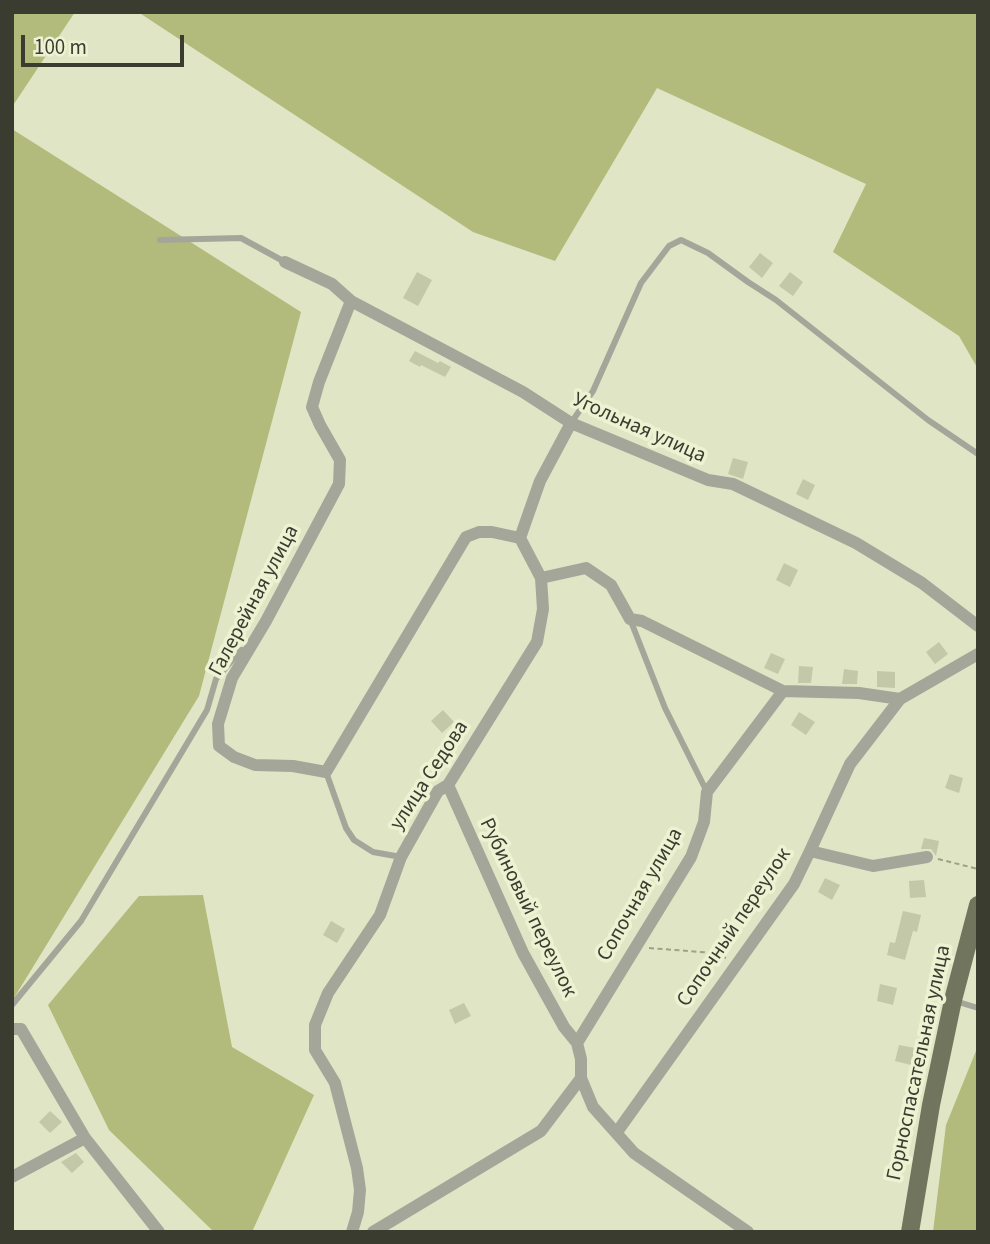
<!DOCTYPE html>
<meta charset="utf-8">
<style>
body{margin:0}
#map{position:relative;width:990px;height:1244px;overflow:hidden;background:#e0e5c5;font-family:"Source Sans 3",sans-serif}
canvas{display:block}
.frame{position:absolute;inset:0;border:14px solid #3a3c30;pointer-events:none}
.scale{position:absolute;left:21px;top:35px;width:163px;height:32px;box-sizing:border-box;border:4px solid #3a3c30;border-top:0;padding-left:9px;font-size:21px;line-height:24px;white-space:nowrap;color:#3a3c30;-webkit-text-stroke:5px #edf2d2;paint-order:stroke}
</style>
<div id="map">
<canvas width="990" height="1244"></canvas>
<div class="frame"></div>
<div class="scale">100 m</div>
</div>
<script>
const context = document.querySelector('canvas').getContext('2d');
context.lineJoin = 'round';
function paint(path, color) { context.fillStyle = color; context.fill(path, 'evenodd'); }
const shape = rows => new Path2D(rows.map(r => 'M' + r).join(''));
function stroke(path, color, width, dash) { context.strokeStyle = color; context.lineWidth = width; context.lineCap = dash ? 'butt' : 'round'; context.setLineDash(dash || []); context.stroke(path); }
function label(font, color, halo, rows, align = 'center') {
  context.font = font + ' "Source Sans 3",sans-serif'; context.lineWidth = 7; context.setLineDash([]); context.textBaseline = 'middle'; context.strokeStyle = halo; context.fillStyle = color; for (const [text, x, y, turn = 0] of rows) {
    context.save(); context.translate(x, y); context.rotate((+turn || 0) * Math.PI / 180); context.textAlign = isNaN(turn) ? turn : align; if (halo) context.strokeText(text, 0, 0); context.fillText(text, 0, 0); context.restore();
  }
}
paint(shape([
 [12,12,75,12,12,107],
 [138,12,978,12,978,369,959,336,833,252,866,184,657,88,555,261,473,232],
 [12,129,301,312,199,696,14,998,12,997],
 [203,895,232,1047,314,1095,252,1232,214,1232,109,1130,48,1005,139,896],
 [978,1046,978,1232,933,1232,946,1125]
]), '#b2bb7b');
paint(shape([
 [760,253,773,263,762,278,749,267],
 [417,272,432,280,418,306,403,298],
 [790,272,803,282,793,296,779,286],
 [415,351,438,363,440,361,451,367,445,377,421,365,420,367,409,361],
 [733,458,748,462,743,479,728,474],
 [803,479,815,485,808,500,796,494],
 [784,563,798,570,790,587,776,580],
 [939,642,948,654,935,664,926,652],
 [771,653,785,659,778,674,764,668],
 [799,666,813,667,811,683,798,683],
 [844,669,858,671,857,684,842,684],
 [877,671,895,672,895,688,877,687],
 [443,710,454,722,442,733,431,721],
 [799,712,815,722,806,735,791,725],
 [950,774,963,778,959,793,945,788],
 [924,838,939,841,936,856,931,849,921,849],
 [825,878,840,885,832,900,818,892],
 [924,880,926,897,910,898,909,881],
 [903,911,921,915,917,932,913,931,905,960,887,955,890,942,895,943],
 [331,921,345,929,337,943,323,935],
 [880,984,897,988,893,1005,877,1001],
 [464,1003,471,1016,455,1024,449,1010],
 [899,1045,915,1048,911,1065,895,1061],
 [50,1111,62,1122,50,1133,39,1122],
 [76,1153,84,1162,72,1173,61,1162]
]), '#c3c8a8');
stroke(shape([
 [938,859,978,869],
 [649,948,714,953,726,958]
]), '#9da189', 2, [5, 3.5]);
stroke(shape([
 [160,240,241,238,285,262],
 [571,423,593,391,641,283,669,246,681,240,708,253,748,282,776,300,928,420,978,454],
 [630,619,665,708,707,792],
 [326,772,346,828,354,840,373,852,401,857],
 [955,1001,978,1008],
 [12,1005,81,921,207,710,216,679,241,650,247,650]
]), '#a4a699', 6);
stroke(shape([
 [285,262,332,284,351,301,523,392,571,423,708,480,733,484,856,543,922,583,978,626],
 [351,301,319,382,312,407,320,425,340,460,339,484,266,621,232,678,218,724,219,746,234,757,255,765,293,766,326,772,466,537,479,532,492,532,520,538],
 [541,578,586,568,611,585,630,619,642,621,783,691],
 [448,785,523,953,564,1027,577,1043],
 [810,851,850,764,900,699],
 [12,1029,21,1029,85,1138,159,1232],
 [581,1078,593,1107,634,1153,748,1232],
 [617,1132,794,884,810,851,873,866,927,857],
 [12,1177,85,1138],
 [352,1232,358,1212,360,1190,357,1168,335,1083,315,1050,315,1025,328,993,380,915,401,857,438,791,448,785,537,642,543,609,541,578,520,538,540,481,571,423],
 [373,1232,541,1131,581,1078,581,1059,577,1043,691,857,704,822,707,792,783,691,859,693,900,699,978,654]
]), '#a4a699', 12);
stroke(shape([
 [910,1232,931,1105,953,1000,978,905]
]), '#71755d', 18);
label('21px', '#3a3c30', '#edf2d2', [
 ["Угольная улица",639,429,24],
 ["Галерейная улица",255,601,-62],
 ["улица Седова",430,776,-57],
 ["Сопочная улица",641,895,-60],
 ["Рубиновый переулок",527,908,64],
 ["Сопочный переулок",735,928,-56],
 ["Горноспасательная улица",920,1063,-78]
]);
</script>
